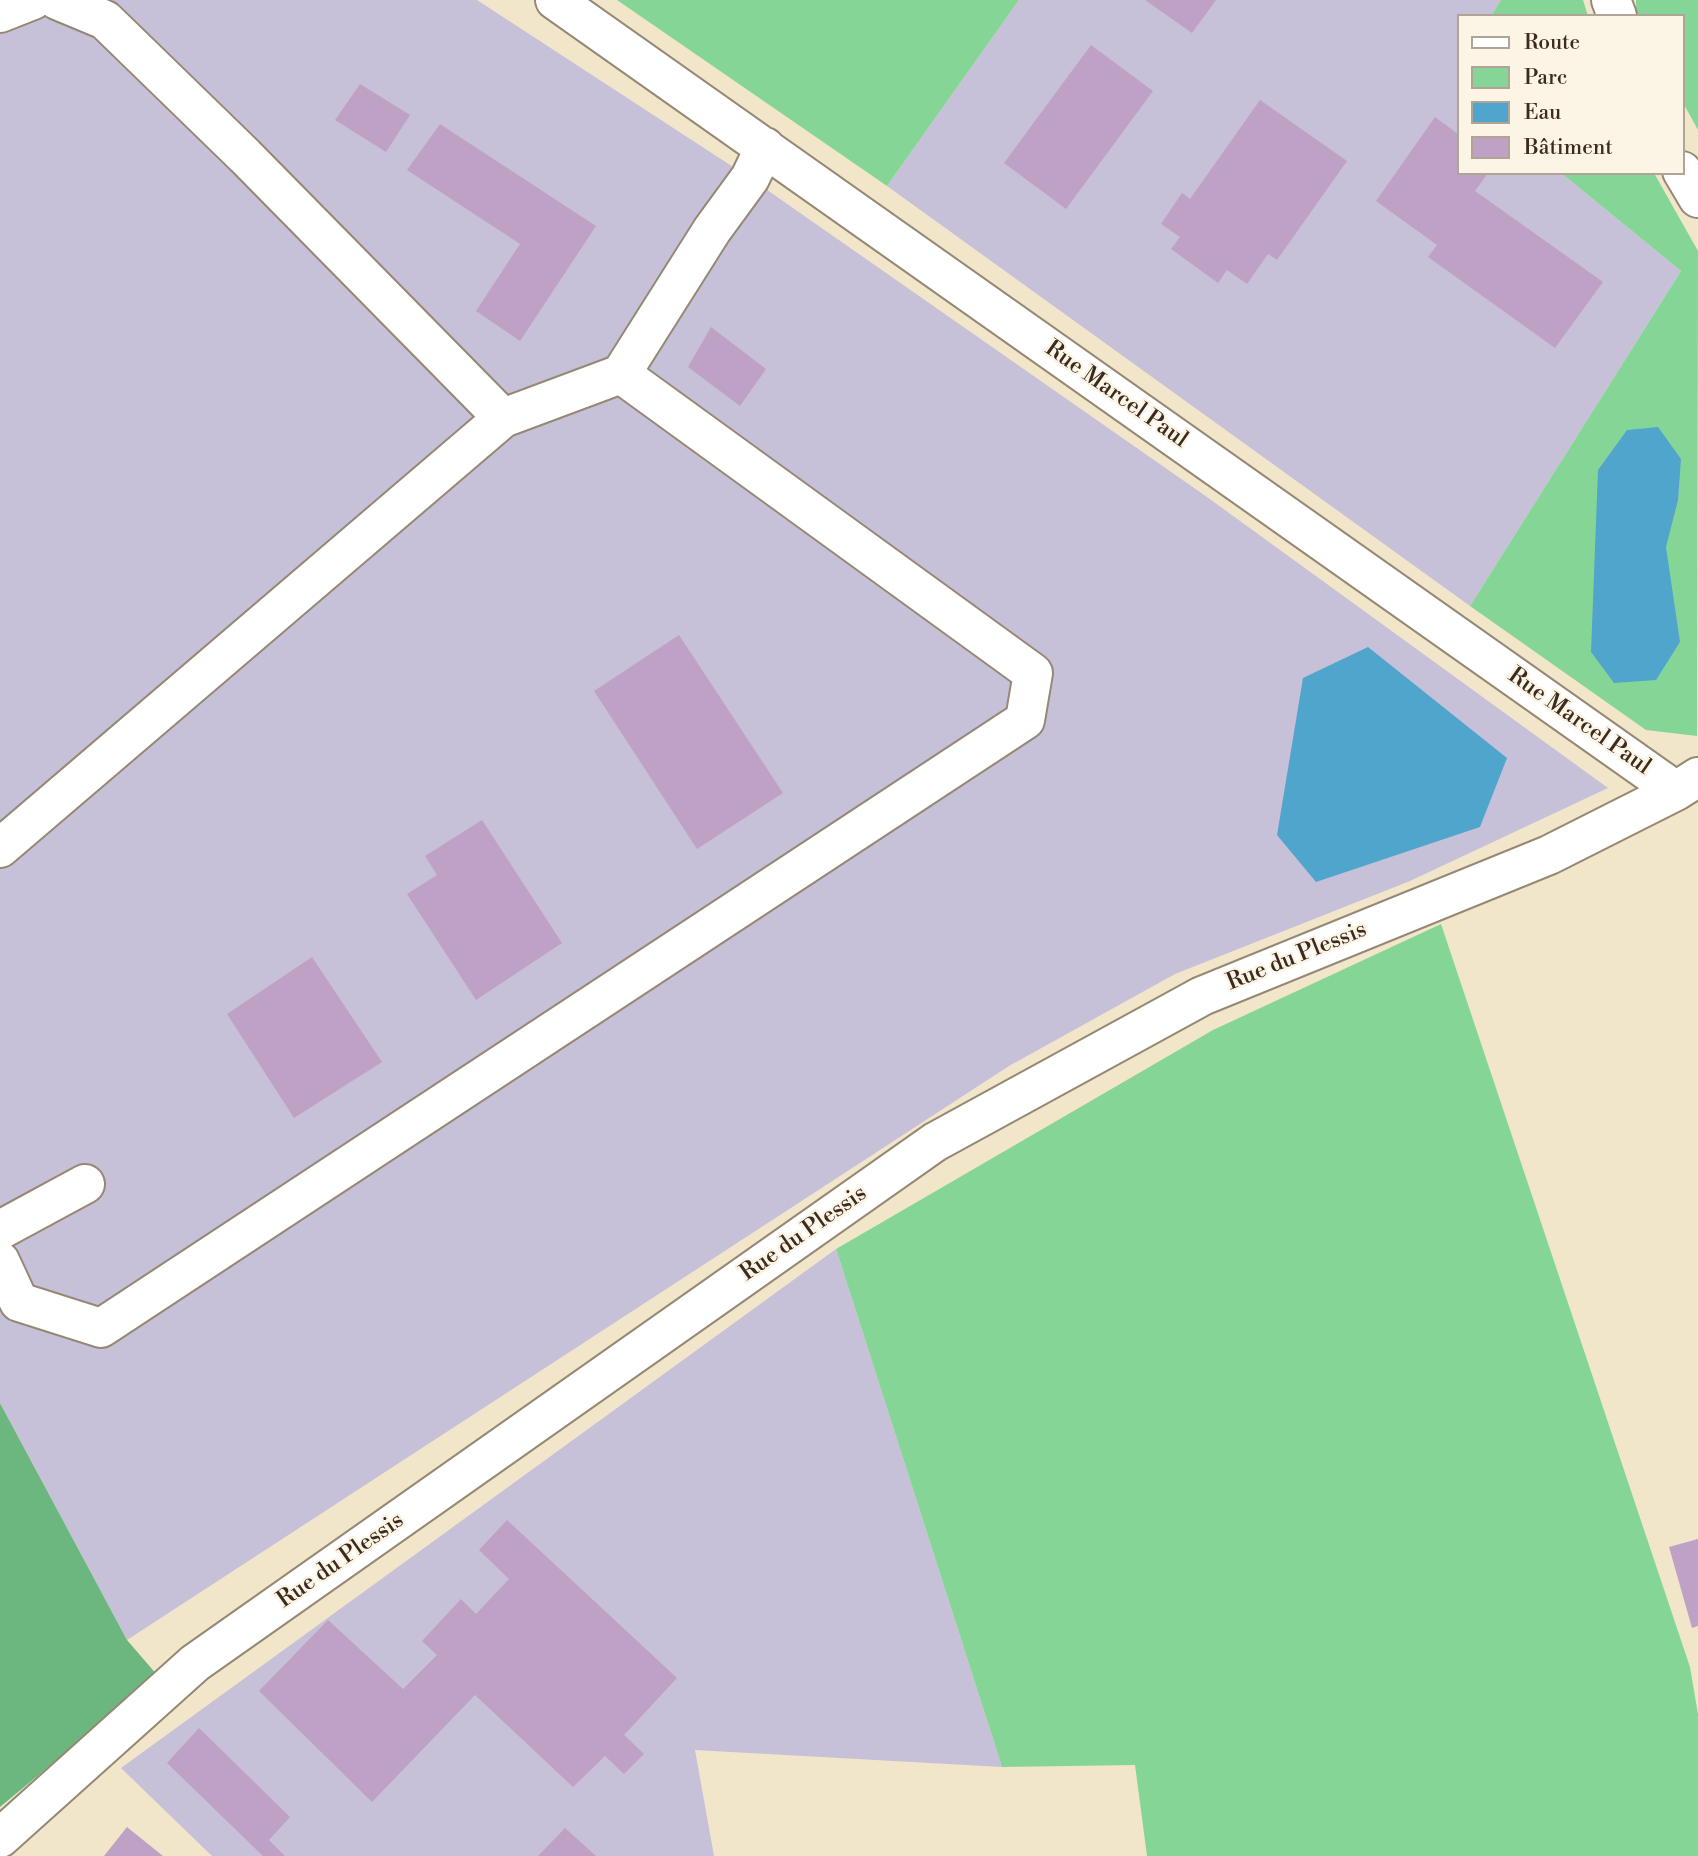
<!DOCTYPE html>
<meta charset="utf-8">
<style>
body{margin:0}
#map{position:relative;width:1698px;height:1856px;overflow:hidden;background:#f1e6c9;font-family:"Libre Bodoni",serif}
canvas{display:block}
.legend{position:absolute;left:1457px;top:14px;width:228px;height:161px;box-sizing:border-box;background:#fcf5e5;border:2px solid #afa495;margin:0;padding:9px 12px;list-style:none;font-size:21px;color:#3b2a1e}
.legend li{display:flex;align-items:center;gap:14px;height:35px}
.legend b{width:35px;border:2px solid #afa495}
</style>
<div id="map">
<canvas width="1698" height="1856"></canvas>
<ul class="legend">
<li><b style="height:9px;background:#fff"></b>Route</li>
<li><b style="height:19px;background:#85d696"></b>Parc</li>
<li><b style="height:19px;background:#50a5cc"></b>Eau</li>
<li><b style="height:19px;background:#c0a1c6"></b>Bâtiment</li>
</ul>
</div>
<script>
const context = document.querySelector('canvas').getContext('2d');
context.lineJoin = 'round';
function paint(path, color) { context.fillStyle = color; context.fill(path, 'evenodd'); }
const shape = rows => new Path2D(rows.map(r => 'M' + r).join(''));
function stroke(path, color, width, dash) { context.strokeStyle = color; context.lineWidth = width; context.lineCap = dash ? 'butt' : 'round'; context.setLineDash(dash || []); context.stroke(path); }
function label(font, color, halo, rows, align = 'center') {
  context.font = font + ' "Libre Bodoni",serif'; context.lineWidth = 5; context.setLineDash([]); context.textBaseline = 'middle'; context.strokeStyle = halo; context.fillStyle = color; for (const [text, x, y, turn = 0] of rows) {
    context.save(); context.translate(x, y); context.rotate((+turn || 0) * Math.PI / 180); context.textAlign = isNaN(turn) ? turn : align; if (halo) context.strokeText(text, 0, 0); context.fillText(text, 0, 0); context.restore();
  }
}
paint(shape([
 [0,0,477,0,750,178,1207,497,1608,788,1410,881,1175,974,1009,1066,127,1640,0,1403],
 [1019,0,1501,0,1491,16,1458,16,1458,173,1561,173,1681,271,1470,606,887,186],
 [836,1249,1002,1767,695,1750,714,1856,212,1856,121,1768]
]), '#c7c0d9');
paint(shape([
 [617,0,1019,0,887,186],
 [1501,0,1583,0,1588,16,1491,16],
 [1636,0,1698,0,1698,130,1682,101,1682,16,1636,16],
 [1561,173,1654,173,1698,251,1697,736,1646,730,1470,606,1681,271],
 [1441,924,1690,1667,1698,1714,1698,1856,1147,1856,1135,1765,1002,1767,836,1249,1213,1030]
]), '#85d696');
paint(shape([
 [0,1403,127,1640,158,1676,0,1807]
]), '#6cb77f');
paint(shape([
 [1658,427,1681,459,1678,500,1666,547,1680,642,1656,680,1614,683,1591,652,1598,470,1627,430],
 [1368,647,1507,758,1480,827,1316,882,1277,835,1303,678]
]), '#50a5cc');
paint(shape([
 [1145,0,1216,0,1192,33],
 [1091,45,1153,91,1066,209,1004,163],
 [360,84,410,115,386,152,335,120],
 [1260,100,1347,161,1277,260,1268,254,1247,284,1227,270,1218,283,1171,249,1180,237,1161,224,1182,193,1190,199],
 [1435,117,1458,134,1458,173,1488,173,1475,191,1603,282,1555,348,1428,257,1437,245,1376,201],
 [440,124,596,226,520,341,476,311,520,244,407,170],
 [711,327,766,369,740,406,688,367],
 [679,635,783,793,697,849,594,691],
 [482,820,562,943,476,1000,407,894,437,875,425,856],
 [312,957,382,1062,294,1118,227,1014],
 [507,1520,677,1678,624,1735,644,1754,624,1774,605,1756,573,1787,475,1695,372,1802,259,1691,328,1620,403,1689,437,1655,422,1641,461,1599,476,1614,509,1579,479,1550],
 [1698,1539,1698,1626,1692,1628,1669,1547],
 [199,1728,290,1817,269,1840,285,1856,263,1856,167,1763],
 [127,1827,163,1856,104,1856],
 [565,1828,596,1856,538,1856]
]), '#c0a1c6');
const minor = shape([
 [57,0,105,20,245,156,503,418],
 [555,0,1676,791],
 [1611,0,1617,16],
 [0,13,33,0],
 [1682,171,1698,198],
 [0,848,503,418,621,374,712,230,750,178,765,147],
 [0,1230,85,1184],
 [0,1261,19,1302,101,1328,1025,720,1033,673,621,374],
 [0,1838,195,1663,935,1142,1202,996,1549,855,1676,791,1698,777]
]);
stroke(minor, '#968874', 42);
stroke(minor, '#fff', 38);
label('23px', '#3b2a1e', '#fcf5e5', [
 ["Rue Marcel Paul",1116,395,35],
 ["Rue Marcel Paul",1579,722,35],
 ["Rue du Plessis",1297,957,-22],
 ["Rue du Plessis",804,1234,-35],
 ["Rue du Plessis",341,1561,-35]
]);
</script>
